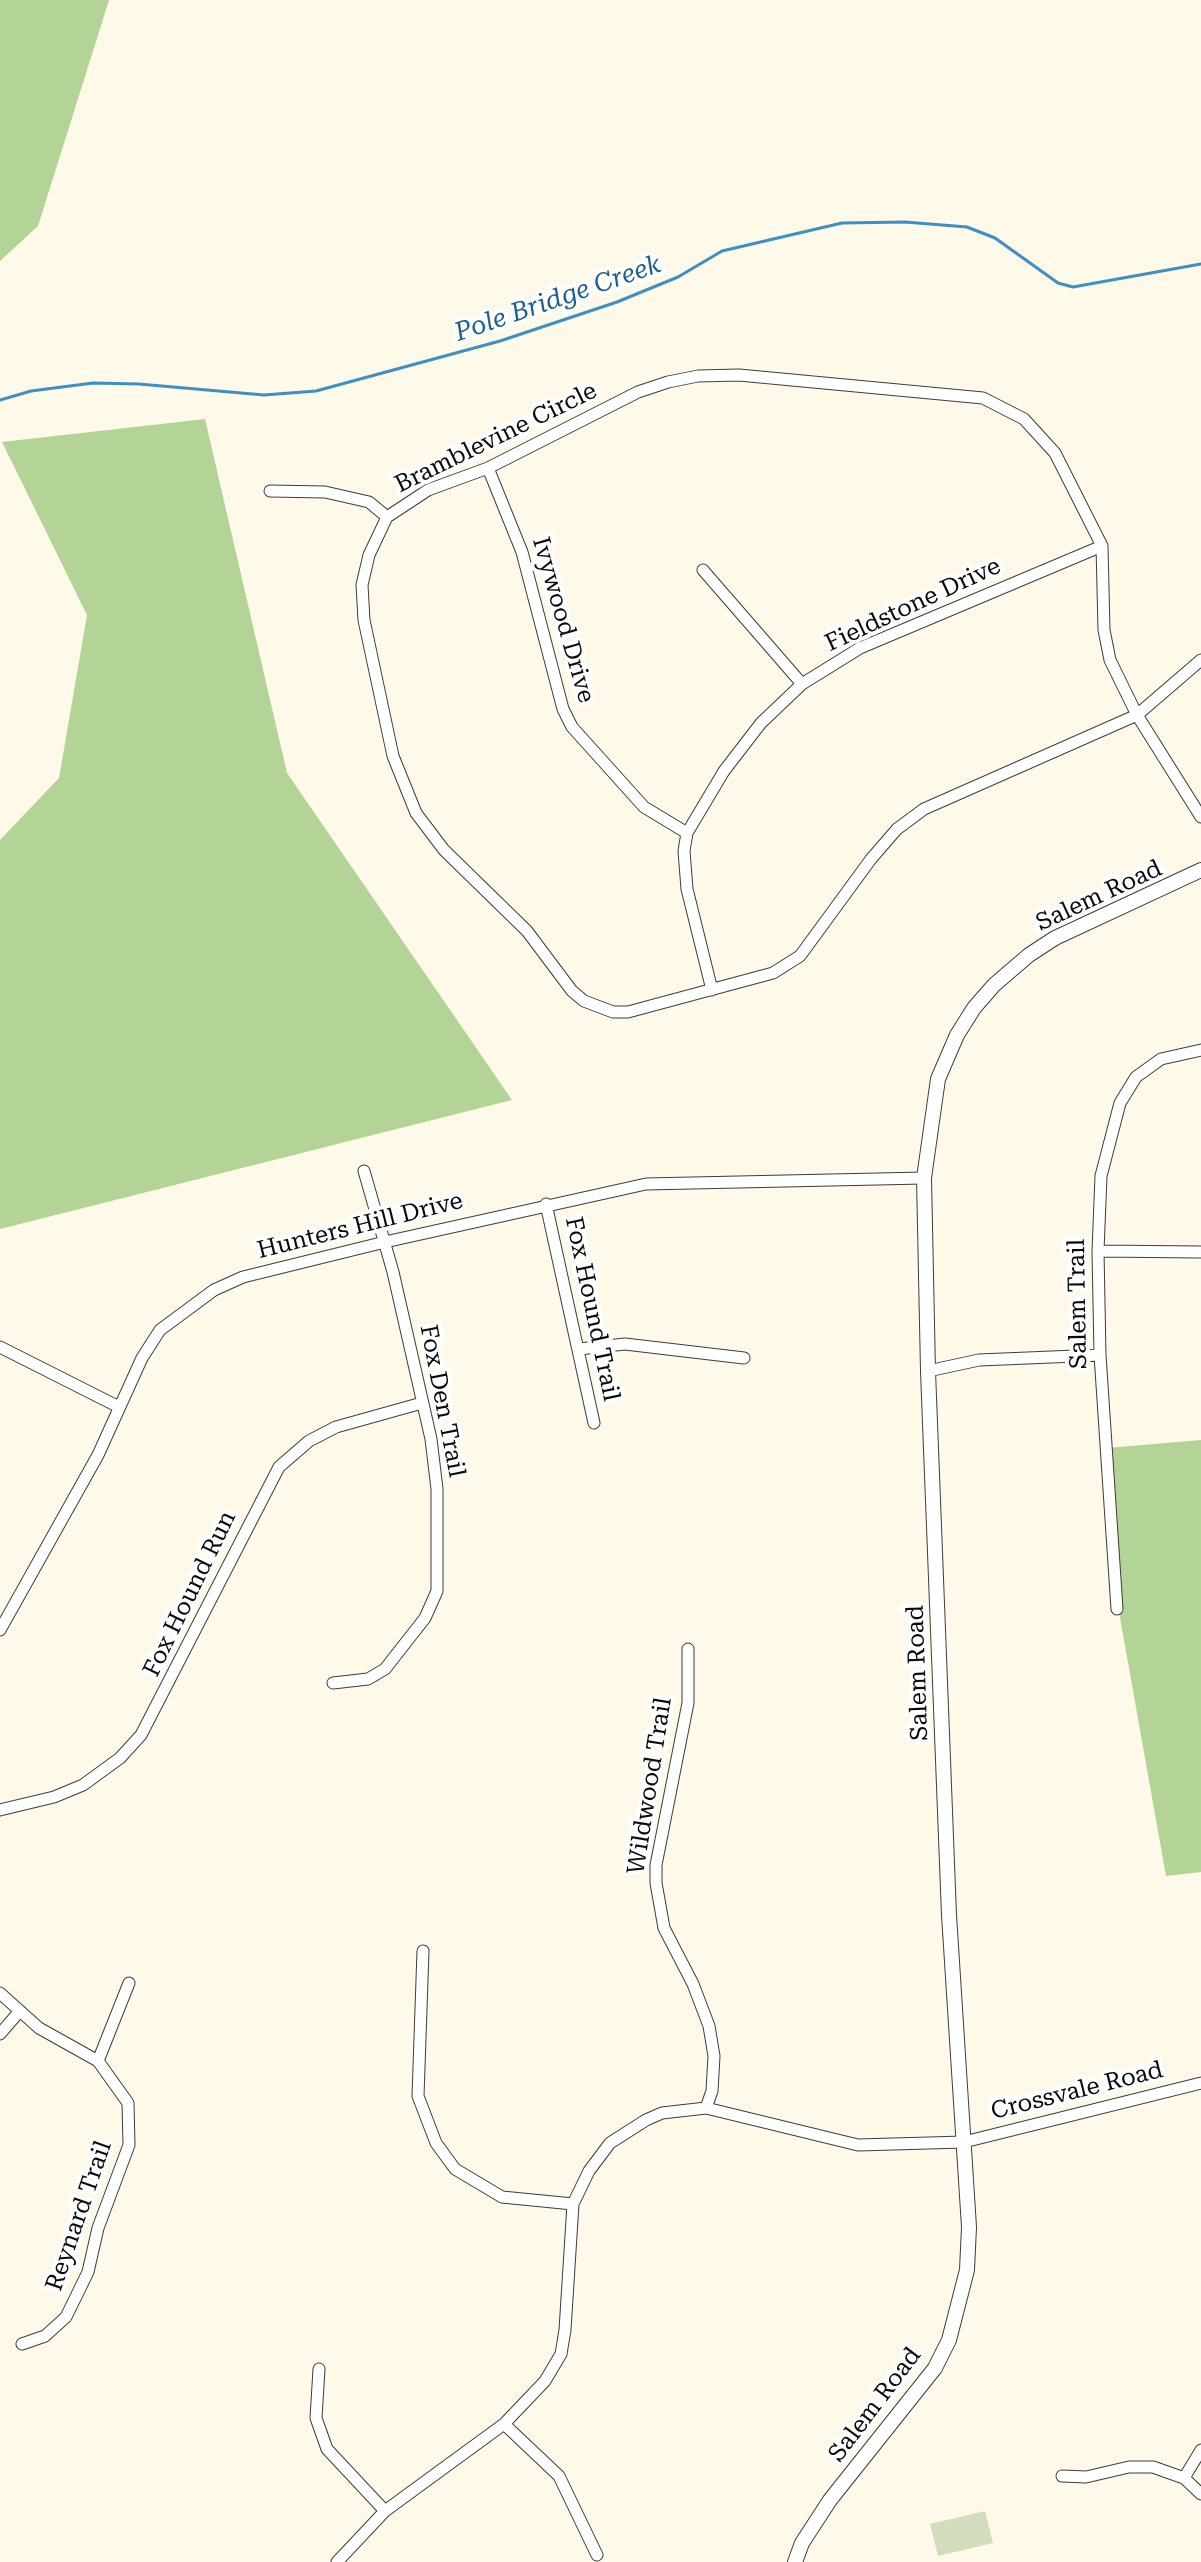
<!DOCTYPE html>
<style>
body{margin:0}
canvas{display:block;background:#fef9e9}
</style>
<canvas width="1201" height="2562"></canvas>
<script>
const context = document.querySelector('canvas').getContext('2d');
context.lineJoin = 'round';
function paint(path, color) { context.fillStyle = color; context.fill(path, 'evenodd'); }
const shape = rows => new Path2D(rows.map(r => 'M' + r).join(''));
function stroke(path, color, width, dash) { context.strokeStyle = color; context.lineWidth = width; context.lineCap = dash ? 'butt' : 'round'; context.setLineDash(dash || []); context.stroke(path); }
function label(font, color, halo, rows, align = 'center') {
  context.font = font + ' "Roboto Serif",serif'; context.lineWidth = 8; context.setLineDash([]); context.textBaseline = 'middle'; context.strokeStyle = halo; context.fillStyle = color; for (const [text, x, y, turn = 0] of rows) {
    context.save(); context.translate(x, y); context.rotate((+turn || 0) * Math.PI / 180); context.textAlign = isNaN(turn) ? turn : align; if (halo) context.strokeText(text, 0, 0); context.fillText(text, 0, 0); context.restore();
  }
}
paint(shape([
 [0,0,109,0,38,226,0,261],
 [205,419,287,773,512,1100,0,1229,0,840,59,778,87,615,2,442],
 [1201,1440,1201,1872,1166,1876,1119,1612,1107,1448]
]), '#b3d496');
paint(shape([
 [985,2511,993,2543,938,2556,930,2524]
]), '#d3ddbd');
stroke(shape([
 [0,400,31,391,93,383,139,384,264,395,316,391,500,341,617,302,678,277,722,251,842,223,905,222,967,227,995,238,1058,283,1073,287,1201,264]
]), '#3d8fc4', 3);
const minor = shape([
 [488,468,522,552,563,709,572,727,644,807,687,833],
 [270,491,325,492,369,502,387,517],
 [703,570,802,684],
 [1201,660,1137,715,924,809,897,829,871,859,800,956,773,973,628,1012,613,1012,584,1001,572,991,527,931,444,850,416,813,393,756,364,620,362,585,369,555,387,517,428,490,488,468,638,392,668,382,698,376,739,375,983,398,1024,419,1055,453,1102,546,1104,630,1110,660,1137,715,1201,817],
 [712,990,687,889,684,851,687,833,724,771,761,723,802,684,860,648,1102,546],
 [546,1204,594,1423],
 [1098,1251,1201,1252],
 [0,1347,117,1406],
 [579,1349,625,1344,744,1358],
 [928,1371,979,1360,1100,1355],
 [1117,1609,1100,1355,1098,1251,1101,1176,1120,1103,1136,1077,1161,1059,1201,1050],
 [0,1630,98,1455,142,1358,160,1330,214,1290,243,1277,385,1242,646,1184,924,1178],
 [688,1649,688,1703,656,1865,656,1883,664,1928,693,1984,709,2026,714,2056,712,2091,706,2108],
 [333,1683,368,1679,385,1669,425,1618,437,1591,437,1489,431,1439,393,1272,364,1171],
 [0,1810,54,1797,83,1785,120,1758,141,1735,279,1467,309,1441,336,1427,422,1403],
 [423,1951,418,2096,436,2143,455,2169,502,2197,573,2204],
 [0,1993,39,2028,98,2061,128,2103,129,2145,98,2228,88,2272,66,2317,45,2336,22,2344],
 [0,2034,19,2012],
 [98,2061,129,1983],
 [319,2369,316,2418,327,2449,385,2511],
 [504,2424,559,2476,597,2555],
 [1062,2476,1086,2477,1129,2467,1153,2467,1184,2478,1201,2494],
 [1184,2478,1201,2450],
 [337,2562,385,2511,504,2424,545,2381,561,2354,565,2330,573,2204,589,2171,610,2143,646,2120,662,2113,706,2108,858,2145,964,2142,1201,2083]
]);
const tertiary = shape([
 [795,2562,802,2543,830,2500,935,2368,949,2340,967,2270,969,2227,949,1915,928,1371,924,1178,938,1079,957,1035,974,1008,994,985,1029,955,1055,938,1201,870]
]);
stroke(minor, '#3d3d3d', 13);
stroke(tertiary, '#3d3d3d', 16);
stroke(minor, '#fff', 11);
stroke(tertiary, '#fff', 14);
label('24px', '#0a0a0a', '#fff', [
 ["Bramblevine Circle",496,438,-26],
 ["Fieldstone Drive",913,605,-25],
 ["Ivywood Drive",563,620,74],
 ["Salem Road",1099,896,-25],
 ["Hunters Hill Drive",360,1226,-14],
 ["Salem Trail",1078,1304,-91],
 ["Fox Hound Trail",592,1309,78],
 ["Fox Den Trail",442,1401,79],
 ["Fox Hound Run",190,1594,-64],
 ["Salem Road",918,1673,-92],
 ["Wildwood Trail",650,1786,-81],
 ["Crossvale Road",1077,2091,-14],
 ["Reynard Trail",79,2216,-71],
 ["Salem Road",875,2405,-53]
]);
label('italic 26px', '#1d6093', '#fff', [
 ["Pole Bridge Creek",558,299,-19]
]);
</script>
